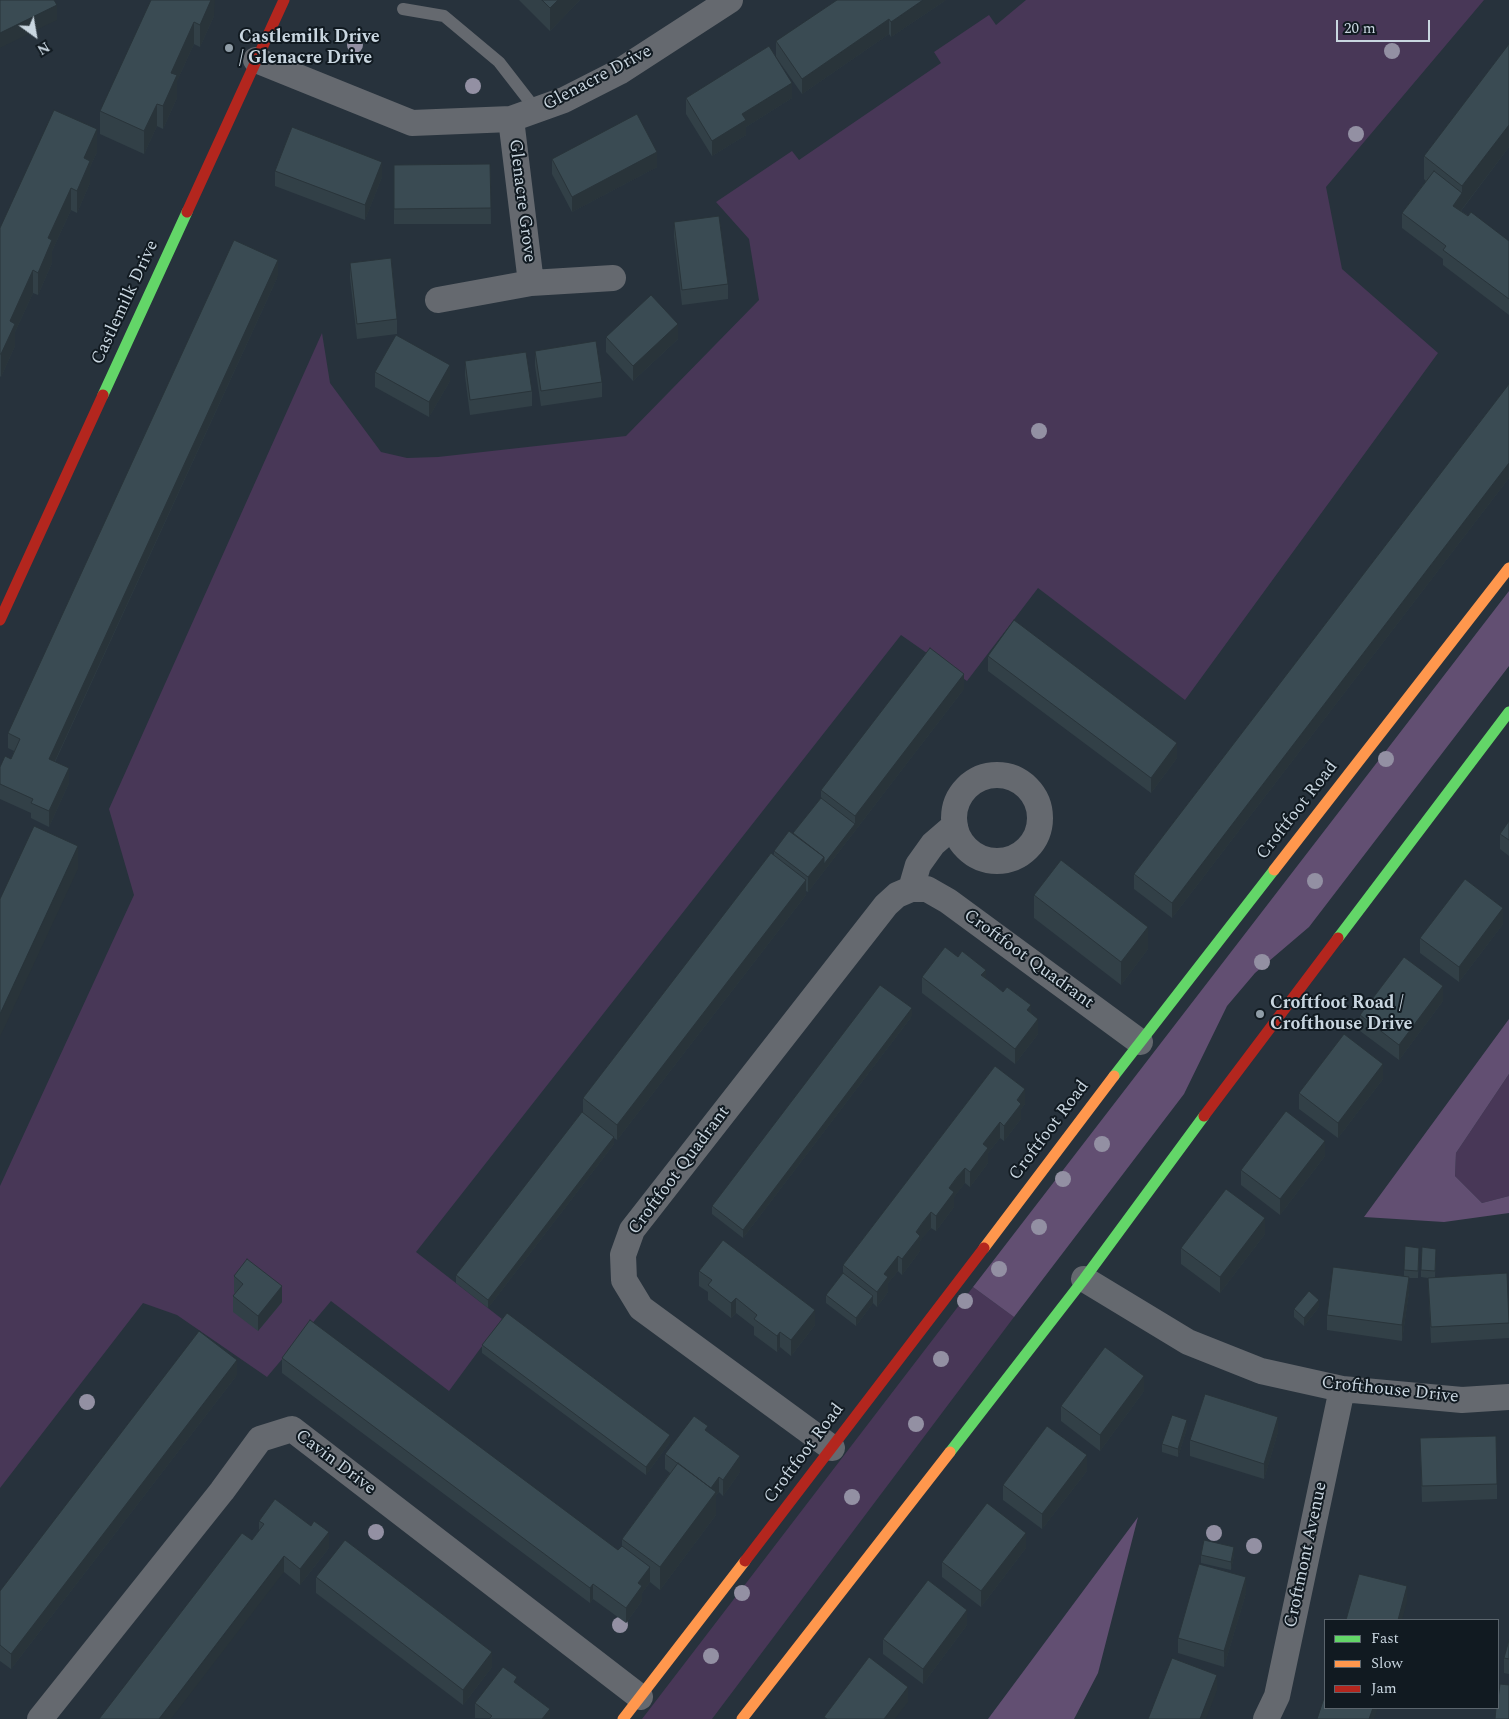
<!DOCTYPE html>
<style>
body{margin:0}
#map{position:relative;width:1509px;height:1719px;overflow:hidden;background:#27323c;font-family:Spectral,serif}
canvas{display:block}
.legend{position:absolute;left:1324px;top:1619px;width:175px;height:90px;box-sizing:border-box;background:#111a21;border:1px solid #5b656d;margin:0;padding:6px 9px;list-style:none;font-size:15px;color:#c9d6e0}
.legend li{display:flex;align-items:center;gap:10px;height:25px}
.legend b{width:25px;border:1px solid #5b656d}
.north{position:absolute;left:10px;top:10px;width:50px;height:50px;-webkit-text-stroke:4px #111a21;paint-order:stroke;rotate:148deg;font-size:14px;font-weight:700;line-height:20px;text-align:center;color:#c9d6e0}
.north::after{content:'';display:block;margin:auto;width:18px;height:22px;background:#c9d6e0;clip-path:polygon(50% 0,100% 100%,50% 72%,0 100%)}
.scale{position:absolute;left:1336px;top:20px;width:94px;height:22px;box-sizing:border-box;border:2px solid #c9d6e0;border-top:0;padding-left:6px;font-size:15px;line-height:18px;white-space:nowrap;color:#c9d6e0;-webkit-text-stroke:4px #111a21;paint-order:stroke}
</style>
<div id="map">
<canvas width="1509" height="1719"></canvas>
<ul class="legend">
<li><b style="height:6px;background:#63d668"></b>Fast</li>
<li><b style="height:6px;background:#ff974d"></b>Slow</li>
<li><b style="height:6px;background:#b3261e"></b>Jam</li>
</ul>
<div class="north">N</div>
<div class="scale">20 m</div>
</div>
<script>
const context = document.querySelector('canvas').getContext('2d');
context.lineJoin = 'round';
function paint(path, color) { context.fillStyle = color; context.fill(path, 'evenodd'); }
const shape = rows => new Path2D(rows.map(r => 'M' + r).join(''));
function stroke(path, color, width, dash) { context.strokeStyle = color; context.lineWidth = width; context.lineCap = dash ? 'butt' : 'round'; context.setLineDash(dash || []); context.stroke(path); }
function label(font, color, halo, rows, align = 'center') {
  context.font = font + ' Spectral,serif'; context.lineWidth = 4; context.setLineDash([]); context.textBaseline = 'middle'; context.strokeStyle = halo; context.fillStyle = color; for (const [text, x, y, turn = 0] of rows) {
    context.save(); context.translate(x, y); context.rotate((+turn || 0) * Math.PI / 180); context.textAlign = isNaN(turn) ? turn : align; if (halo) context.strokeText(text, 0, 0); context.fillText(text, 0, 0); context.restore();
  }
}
paint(shape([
 [1026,0,1484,0,1326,187,1342,269,1438,353,1185,700,1038,588,967,681,901,635,416,1252,502,1319,449,1391,331,1301,267,1377,177,1315,143,1303,0,1488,0,1186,134,895,109,809,322,333,330,383,381,452,407,458,438,457,626,436,759,300,749,239,716,202,792,151,799,160,941,63,934,52,989,15,996,25],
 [1509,1074,1509,1196,1482,1203,1455,1176,1456,1153],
 [973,1287,1014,1317,712,1719,642,1719]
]), '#483757');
paint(shape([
 [1509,591,1509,666,1309,927,1255,973,1227,1006,1184,1094,1014,1317,973,1287],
 [1509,1019,1509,1074,1456,1153,1455,1176,1482,1203,1509,1196,1509,1213,1444,1222,1364,1217],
 [1138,1517,1098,1673,1074,1719,988,1719]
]), '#624f72');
stroke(shape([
 [403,9,444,16,499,62,537,111]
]), '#65696f', 12);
stroke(shape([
 [256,60,412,123,511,119,564,100,619,72,730,0],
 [511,119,531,283],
 [438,300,531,283,613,278],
 '954 818a43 43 0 1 1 86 0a43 43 0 1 1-86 0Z',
 [911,889,918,865,933,844,955,825],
 [1084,1279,1188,1342,1261,1371,1342,1389,1462,1400,1509,1397],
 [832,1448,641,1308,624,1280,623,1255,632,1230,886,905,897,895,911,889,927,889,948,901,1140,1042],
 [40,1719,222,1491,260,1439,292,1429,640,1697],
 [1266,1719,1277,1696,1342,1389]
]), '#65696f', 26);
stroke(shape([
 [103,395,187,212],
 [1338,938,1509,712],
 [1114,1076,1274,870],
 [950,1452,1084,1279,1204,1116]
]), '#63d668', 11);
stroke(shape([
 [1274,870,1509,568],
 [984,1248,1114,1076],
 [623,1719,745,1561],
 [742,1719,950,1452]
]), '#ff974d', 11);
stroke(shape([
 [187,212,284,0],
 [0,620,103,395],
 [1204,1116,1338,938],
 [745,1561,984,1248]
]), '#b3261e', 11);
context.fillStyle = '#9390a3';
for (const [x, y] of [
 [355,45],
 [1392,51],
 [473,86],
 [1356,134],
 [1039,431],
 [1386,759],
 [1315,881],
 [1262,962],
 [1102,1144],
 [1063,1179],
 [1039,1227],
 [999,1269],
 [965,1301],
 [941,1359],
 [87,1402],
 [916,1424],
 [852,1497],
 [376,1532],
 [1214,1533],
 [1254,1546],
 [742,1593],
 [620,1625],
 [711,1656]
]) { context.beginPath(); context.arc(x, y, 8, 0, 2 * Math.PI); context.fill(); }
paint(shape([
 [519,0,580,0,550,31],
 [946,0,891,37,889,34,802,94,776,57,776,41],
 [214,1,214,16,200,47,194,44,177,81,177,98,163,129,157,126,144,154,100,134,100,111],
 [1509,44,1509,147,1461,211,1509,241,1509,315,1443,265,1443,259,1402,228,1402,213,1426,181,1424,179,1424,156],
 [686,98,792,98,746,127,746,135,712,156,686,114],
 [97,152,90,167,90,183,77,213,71,210,52,251,52,263,38,295,33,293,15,332,15,346,1,377,0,376,0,228],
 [552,159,657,167,572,212,552,174],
 [490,164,491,224,394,224,394,165],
 [275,171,382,177,365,220,275,186],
 [674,222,728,284,728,299,682,305,674,237],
 [350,263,397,319,397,334,357,339,350,278],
 [278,276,55,762,69,783,49,827,31,818,31,813,0,799,0,767,11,759,14,751,8,748,8,733],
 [606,337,678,339,633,381,606,352],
 [535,351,602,382,602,397,541,406,535,366],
 [465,361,532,391,532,406,470,415,465,376],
 [375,372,450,381,429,417,375,387],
 [1509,384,1509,478,1172,918,1134,889,1134,874],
 [988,656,1177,758,1151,793,988,671],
 [964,689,808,892,806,891,806,895,617,1140,614,1138,614,1144,488,1308,456,1283,456,1275,583,1112,583,1098,774,855,774,851,793,833,821,798,821,790],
 [1509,821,1509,856,1500,849,1500,834],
 [1034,895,1148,949,1121,985,1034,918],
 [1503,924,1459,982,1420,953,1420,938],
 [922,977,986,979,1031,1013,1038,1034,1015,1064,922,993],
 [1443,1001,1399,1060,1360,1031,1360,1015],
 [912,1016,743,1238,712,1214,712,1206],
 [995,1066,1025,1104,1021,1109,1021,1119,1004,1141,1000,1138,988,1153,988,1163,970,1187,965,1183,957,1193,954,1197,954,1207,936,1231,931,1228,923,1237,920,1241,920,1251,902,1275,898,1271,888,1283,888,1292,877,1307,873,1303,856,1326,826,1303,826,1295,843,1273,843,1265],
 [1383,1079,1338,1138,1299,1109,1299,1093],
 [1325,1156,1280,1215,1241,1185,1241,1170],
 [1265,1234,1220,1293,1181,1264,1181,1248],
 [1419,1255,1418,1278,1409,1278,1409,1292,1402,1341,1327,1330,1327,1315,1404,1276,1404,1270],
 [1436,1256,1435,1277,1509,1314,1509,1338,1431,1343,1428,1278,1421,1277,1421,1270],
 [699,1271,815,1325,791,1356,780,1347,777,1352,754,1335,754,1327,736,1313,731,1318,708,1300,708,1292,699,1286],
 [234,1276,282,1302,258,1331,233,1312,233,1296,235,1293,234,1292],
 [1319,1307,1304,1326,1294,1317,1294,1309],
 [482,1345,670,1442,646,1475,482,1353],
 [282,1358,618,1550,622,1546,622,1539,670,1473,665,1469,665,1454,708,1433,740,1472,723,1496,719,1492,716,1495,716,1515,660,1590,650,1582,642,1593,642,1601,626,1623,593,1599,590,1603,282,1373],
 [237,1375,11,1669,0,1661,0,1591],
 [1144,1391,1100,1451,1061,1421,1061,1406],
 [1187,1428,1178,1457,1162,1452,1162,1444],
 [1278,1432,1264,1479,1190,1456,1190,1440],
 [1420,1438,1497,1484,1497,1499,1422,1502],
 [1087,1471,1042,1529,1003,1500,1003,1485],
 [259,1521,329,1548,300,1585,284,1572,252,1540,259,1531],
 [1026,1548,981,1607,942,1577,942,1562],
 [1201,1555,1234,1555,1231,1570,1201,1563],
 [316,1577,492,1667,463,1705,316,1593],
 [1246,1593,1224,1667,1178,1653,1178,1638],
 [967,1625,923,1684,883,1654,883,1639],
 [1509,1640,1509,1674,1504,1673,1504,1658],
 [517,1684,550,1719,475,1718,475,1703]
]), '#324047');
paint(shape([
 [208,0,215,0,214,16,200,47,200,25],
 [558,0,580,0,550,31,550,8],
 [923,0,946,0,891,37,891,22],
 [57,5,57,20,0,48,0,33],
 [889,19,889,34,802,94,802,79],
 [194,22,194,44,177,81,177,98,163,129,163,106,171,73],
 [792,83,792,98,746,127,746,135,712,156,712,141,742,114],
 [157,104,157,126,144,154,144,131],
 [1509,125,1509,147,1453,221,1453,206,1462,193,1462,186],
 [97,129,97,152,90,167,90,183,77,213,77,191,84,158],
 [657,152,657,167,572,212,572,197],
 [382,162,382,177,365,220,365,205],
 [71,188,71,210,52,251,52,263,38,295,38,273,48,238],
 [278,260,278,276,49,774,49,759],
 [33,270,33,293,15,332,15,346,1,377,1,354,10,321],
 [678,324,678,339,633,381,633,366],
 [450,365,450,381,429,417,429,402],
 [1509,463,1509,478,1172,918,1172,903],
 [964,674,964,689,808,892,808,877,824,857,855,824,855,816],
 [1177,743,1177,758,1151,793,1151,778],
 [69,768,69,783,49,827,49,811],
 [78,846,78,869,0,1037,0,1014],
 [806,880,806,895,617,1140,617,1125],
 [1503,908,1503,924,1459,982,1459,967],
 [1148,927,1148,949,1121,985,1121,962],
 [986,970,986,985,981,975],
 [1443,986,1443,1001,1399,1060,1399,1045],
 [1031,1005,1031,1020,1027,1010],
 [912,1008,912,1016,743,1238,743,1230],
 [1038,1019,1038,1034,1015,1064,1015,1049],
 [1383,1064,1383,1079,1338,1138,1338,1123],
 [1025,1089,1025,1104,1021,1109,1021,1119,1004,1141,1004,1126,1017,1100],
 [1000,1122,1000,1138,988,1153,988,1163,970,1187,970,1172,983,1144],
 [614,1137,614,1144,488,1308,488,1300],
 [1325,1141,1325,1156,1280,1215,1280,1199],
 [965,1168,965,1183,954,1197,954,1207,936,1231,936,1216,949,1188],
 [931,1212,931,1228,920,1241,920,1251,902,1275,902,1259,916,1232],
 [1265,1218,1265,1234,1220,1293,1220,1277],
 [898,1256,898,1271,888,1283,888,1292,877,1307,877,1292,884,1274],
 [1409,1277,1409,1292,1402,1341,1402,1325],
 [282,1286,282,1302,258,1331,258,1316],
 [873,1296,873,1303,856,1326,856,1318],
 [736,1298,736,1313,731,1318,731,1303],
 [1319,1300,1319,1307,1304,1326,1304,1318],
 [815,1310,815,1325,791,1356,791,1340],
 [780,1332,780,1347,777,1352,777,1336],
 [237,1360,237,1375,11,1669,11,1654],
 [1144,1376,1144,1391,1100,1451,1100,1435],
 [1278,1417,1278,1432,1264,1479,1264,1464],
 [1187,1420,1187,1428,1178,1457,1178,1449],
 [670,1435,670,1442,646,1475,646,1467],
 [1087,1455,1087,1471,1042,1529,1042,1514],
 [740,1456,740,1472,723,1496,723,1480],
 [719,1477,719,1492,716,1495,716,1515,660,1590,660,1567,707,1493],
 [329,1532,329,1548,300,1585,300,1569],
 [1026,1533,1026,1548,981,1607,981,1591],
 [1234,1547,1234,1555,1231,1570,1231,1562],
 [284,1556,284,1572,171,1719,159,1719],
 [650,1567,650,1582,642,1593,642,1601,626,1623,626,1608,638,1583],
 [1246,1577,1246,1593,1224,1667,1224,1651],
 [593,1584,593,1599,590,1603,590,1588],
 [1407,1586,1407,1602,1402,1620,1398,1620],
 [967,1610,967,1625,923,1684,923,1669],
 [492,1652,492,1667,463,1705,463,1690],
 [1217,1675,1217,1691,1206,1719,1200,1719],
 [908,1687,908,1702,895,1719,884,1719],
 [1373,1708,1378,1708,1374,1719,1369,1719],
 [550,1709,550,1719,542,1719]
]), '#29343a');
const building = shape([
 [0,0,54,0,57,5,0,33,0,0],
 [151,0,211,0,200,25,194,22,171,73,177,75,163,106,157,104,144,131,100,111,151,0],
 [542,0,558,0,550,8,542,0],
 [837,0,923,0,891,22,889,19,802,79,776,41,837,0],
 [1509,44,1509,125,1462,186,1424,156,1509,44],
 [769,46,792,83,742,114,746,120,712,141,686,98,769,46],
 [54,110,97,129,84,158,90,161,77,191,71,188,48,238,52,240,38,273,33,270,10,321,15,324,1,354,0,354,0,228,54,110],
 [637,114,657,152,572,197,552,159,637,114],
 [292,127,382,162,365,205,275,171,292,127],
 [490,164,491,208,394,209,394,165,490,164],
 [1434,171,1462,193,1453,206,1468,216,1471,212,1509,241,1509,299,1443,250,1446,246,1402,213,1434,171],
 [719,216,728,284,682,290,674,222,719,216],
 [234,240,278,260,49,759,69,768,49,811,31,803,33,799,0,784,0,767,5,756,11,759,20,739,8,733,234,240],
 [391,258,397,319,357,324,350,263,391,258],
 [651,295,678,324,633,366,606,337,651,295],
 [396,335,450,365,429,402,375,372,396,335],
 [596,341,602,382,541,391,535,351,596,341],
 [526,352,532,391,470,400,465,361,526,352],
 [1509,384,1509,463,1172,903,1134,874,1509,384],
 [1014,620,1177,743,1151,778,988,656,1014,620],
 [930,648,964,674,855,816,821,790,930,648],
 [821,798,855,824,824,864,824,857,793,833,821,798],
 [1509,821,1509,840,1500,834,1509,821],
 [34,826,78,846,0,1014,0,899,34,826],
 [789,831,824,857,808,877,774,851,789,831],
 [771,853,806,880,617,1125,583,1098,771,853],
 [1061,860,1148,927,1121,962,1034,895,1061,860],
 [1465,879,1503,908,1459,967,1420,938,1465,879],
 [945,947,958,957,962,951,986,970,981,975,992,983,1003,992,1007,987,1031,1005,1027,1010,1038,1019,1015,1049,922,977,945,947],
 [1404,957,1443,986,1399,1045,1360,1015,1404,957],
 [880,985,912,1008,743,1230,712,1206,880,985],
 [1344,1034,1383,1064,1338,1123,1299,1093,1344,1034],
 [995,1066,1025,1089,1017,1100,1021,1104,1004,1126,1000,1122,983,1144,988,1148,970,1172,965,1168,957,1177,949,1188,954,1192,936,1216,931,1212,923,1222,916,1232,920,1236,902,1259,898,1256,884,1274,888,1277,877,1292,843,1265,995,1066],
 [1286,1111,1325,1141,1280,1199,1241,1170,1286,1111],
 [582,1112,614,1137,488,1300,456,1275,582,1112],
 [1226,1189,1265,1218,1220,1277,1181,1248,1226,1189],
 [723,1240,815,1310,791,1340,780,1332,777,1336,754,1319,757,1315,736,1298,731,1303,708,1285,712,1280,699,1271,723,1240],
 [1405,1246,1419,1248,1418,1271,1404,1270,1405,1246],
 [1422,1247,1436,1249,1435,1271,1421,1270,1422,1247],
 [247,1259,282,1286,258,1316,233,1296,243,1284,234,1276,247,1259],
 [1333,1267,1409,1277,1402,1325,1327,1315,1333,1267],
 [843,1273,873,1296,856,1318,826,1295,843,1273],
 [1507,1273,1509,1323,1431,1327,1428,1278,1507,1273],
 [1309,1291,1319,1300,1304,1318,1294,1309,1309,1291],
 [507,1313,670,1435,646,1467,482,1345,507,1313],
 [310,1320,618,1550,622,1546,650,1567,638,1583,642,1586,626,1608,593,1584,590,1588,282,1358,310,1320],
 [199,1331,237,1360,11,1654,0,1645,0,1591,199,1331],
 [1105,1347,1144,1376,1100,1435,1061,1406,1105,1347],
 [1205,1394,1278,1417,1264,1464,1190,1440,1205,1394],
 [1172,1415,1187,1420,1178,1449,1162,1444,1172,1415],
 [694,1416,708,1426,705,1430,740,1456,723,1480,719,1477,711,1488,665,1454,694,1416],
 [1047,1426,1087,1455,1042,1514,1003,1485,1047,1426],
 [1496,1436,1497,1484,1422,1486,1420,1438,1496,1436],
 [678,1463,716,1492,660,1567,622,1539,678,1463],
 [275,1499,311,1526,314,1521,329,1532,300,1569,284,1556,159,1719,99,1719,242,1533,252,1540,264,1524,259,1521,275,1499],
 [987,1503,1026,1533,981,1591,942,1562,987,1503],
 [345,1540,492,1652,463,1690,316,1577,345,1540],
 [1204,1540,1234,1547,1231,1562,1201,1555,1204,1540],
 [1199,1564,1246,1577,1224,1651,1178,1638,1199,1564],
 [1359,1574,1407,1586,1398,1620,1346,1620,1359,1574],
 [928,1580,967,1610,923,1669,883,1639,928,1580],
 [1509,1640,1509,1659,1504,1658,1509,1640],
 [869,1657,908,1687,884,1719,827,1719,824,1717,869,1657],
 [1172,1658,1217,1675,1200,1719,1148,1719,1172,1658],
 [503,1667,517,1677,514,1682,550,1709,542,1719,489,1719,492,1716,475,1703,503,1667],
 [1500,1684,1509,1685,1509,1719,1495,1719,1496,1708,1498,1708,1498,1699,1500,1684],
 [1325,1695,1325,1708,1373,1708,1369,1719,1317,1719,1325,1695]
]);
paint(building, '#3a4b53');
stroke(building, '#29343a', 1);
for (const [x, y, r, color] of [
 [229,48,5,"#909da7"],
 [1260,1014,5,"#909da7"]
]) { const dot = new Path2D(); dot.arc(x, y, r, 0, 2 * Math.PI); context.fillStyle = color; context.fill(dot); stroke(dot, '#111a21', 2); }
label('bold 18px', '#c9d6e0', '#111a21', [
 ["Castlemilk Drive",239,38],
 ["/ Glenacre Drive",239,59],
 ["Croftfoot Road /",1270,1004],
 ["Crofthouse Drive",1270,1025]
], 'left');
label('18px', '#c9d6e0', '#111a21', [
 ["Glenacre Drive",598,79,-28],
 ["Glenacre Grove",521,201,83],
 ["Castlemilk Drive",126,303,-65],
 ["Croftfoot Road",1298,811,-52],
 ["Croftfoot Quadrant",1028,960,36],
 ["Croftfoot Road",1050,1131,-53],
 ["Croftfoot Quadrant",680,1171,-53],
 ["Crofthouse Drive",1390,1391,6],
 ["Croftfoot Road",805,1454,-53],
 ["Cavin Drive",335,1463,37],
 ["Croftmont Avenue",1307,1555,-78]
]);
</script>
